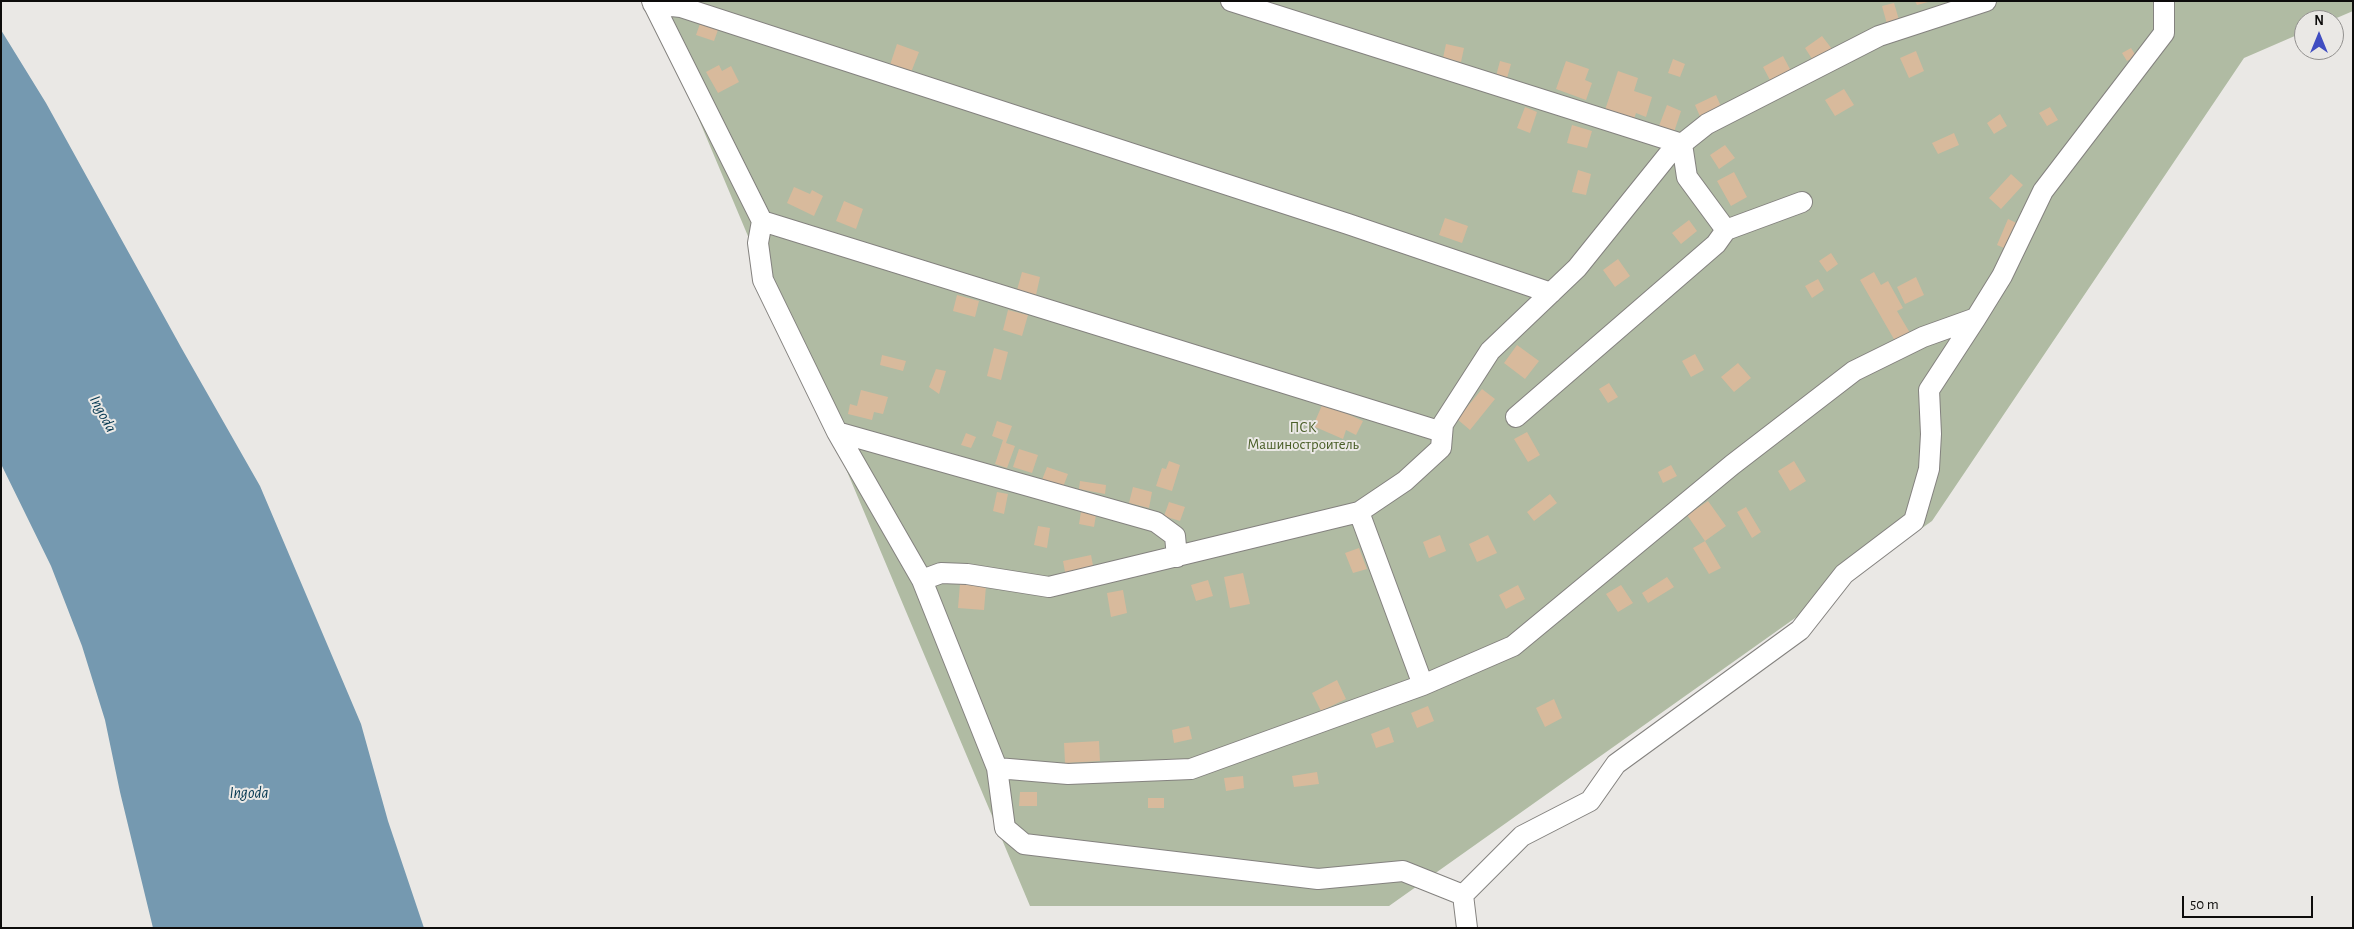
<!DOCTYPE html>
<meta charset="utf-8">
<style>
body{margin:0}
#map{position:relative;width:2354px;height:929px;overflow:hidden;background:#eae8e5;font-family:"Alegreya Sans",sans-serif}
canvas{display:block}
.frame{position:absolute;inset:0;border:2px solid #0d0c0b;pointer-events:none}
.north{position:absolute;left:2294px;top:10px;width:50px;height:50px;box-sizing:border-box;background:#eae8e5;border:1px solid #92908e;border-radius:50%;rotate:0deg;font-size:14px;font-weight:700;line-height:20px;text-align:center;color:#0d0c0b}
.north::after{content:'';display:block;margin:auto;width:18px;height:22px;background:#404dc1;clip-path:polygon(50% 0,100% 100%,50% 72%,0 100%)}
.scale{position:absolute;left:2182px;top:896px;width:131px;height:22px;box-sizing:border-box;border:2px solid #0d0c0b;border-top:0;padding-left:6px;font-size:15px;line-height:18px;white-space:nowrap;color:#0d0c0b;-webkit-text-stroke:4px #eae8e5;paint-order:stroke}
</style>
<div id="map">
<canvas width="2354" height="929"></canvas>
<div class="frame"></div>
<div class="north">N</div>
<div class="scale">50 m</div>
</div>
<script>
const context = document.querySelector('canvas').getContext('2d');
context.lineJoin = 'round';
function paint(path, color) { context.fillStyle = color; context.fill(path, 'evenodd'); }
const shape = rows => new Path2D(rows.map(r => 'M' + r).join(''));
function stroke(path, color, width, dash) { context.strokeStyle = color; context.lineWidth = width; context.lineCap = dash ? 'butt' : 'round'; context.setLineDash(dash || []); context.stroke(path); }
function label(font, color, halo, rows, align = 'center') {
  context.font = font + ' "Alegreya Sans",sans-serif'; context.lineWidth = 4; context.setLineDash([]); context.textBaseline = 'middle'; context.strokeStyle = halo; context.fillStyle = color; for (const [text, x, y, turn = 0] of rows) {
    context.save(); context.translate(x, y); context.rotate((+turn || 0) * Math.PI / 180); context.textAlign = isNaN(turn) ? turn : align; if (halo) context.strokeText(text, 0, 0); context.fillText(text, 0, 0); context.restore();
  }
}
paint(shape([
 [649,1,2353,1,2353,11,2332,20,2304,20,2304,32,2244,58,1932,521,1389,906,1030,906]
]), '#b0bba3');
paint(shape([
 [1,30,46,103,182,349,260,486,361,724,388,821,424,928,153,928,120,792,105,720,82,646,51,566,1,464]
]), '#7599b0');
paint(shape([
 [1915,1,1928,1,1928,2,1917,5],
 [1894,3,1899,20,1887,24,1882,6],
 [701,21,719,27,714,41,696,35],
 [1822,36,1832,49,1814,62,1805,48],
 [897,44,919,52,910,75,889,68],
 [1446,44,1464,48,1461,62,1443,58],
 [2131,48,2136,56,2127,61,2122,53],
 [1916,51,1924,71,1909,78,1900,58],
 [1783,56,1791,71,1771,82,1763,67],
 [1673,59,1685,64,1680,77,1668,73],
 [1500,61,1511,64,1507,78,1496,76],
 [1566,61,1589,69,1585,80,1592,83,1586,100,1556,89],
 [719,65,722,71,731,66,739,82,718,93,706,72],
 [1618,71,1638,78,1634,91,1652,97,1646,117,1636,113,1634,119,1605,110],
 [1844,89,1854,105,1835,116,1825,100],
 [1716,95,1723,111,1702,121,1695,105],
 [1667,105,1681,111,1674,132,1659,126],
 [1525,107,1537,112,1530,133,1517,128],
 [2050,107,2058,120,2047,126,2039,113],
 [2000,114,2007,126,1994,134,1987,123],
 [1572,125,1592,131,1587,148,1567,143],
 [1954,133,1959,145,1938,154,1932,143],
 [1725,145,1735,158,1719,169,1710,155],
 [1578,170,1591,174,1586,195,1572,192],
 [1734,172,1747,197,1731,206,1717,181],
 [2011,174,2023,185,2001,209,1989,198],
 [794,187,810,194,812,190,823,196,814,216,787,203],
 [844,201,863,209,856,229,836,221],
 [1445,218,1468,226,1462,243,1439,235],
 [2008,219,2021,225,2011,251,1997,245],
 [1689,220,1697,231,1681,244,1672,233],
 [1831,253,1838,264,1827,272,1819,261],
 [1618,259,1630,276,1615,287,1603,270],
 [1022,272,1040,277,1036,295,1017,290],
 [1874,272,1881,285,1888,281,1903,308,1897,311,1910,333,1895,341,1860,280],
 [1916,277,1924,295,1905,304,1897,287],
 [1818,279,1824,290,1812,298,1805,286],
 [957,295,979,301,975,317,953,311],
 [1008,310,1028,315,1022,336,1003,330],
 [1517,345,1539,361,1525,379,1504,363],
 [994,348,1008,352,1001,380,987,376],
 [1695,354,1704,370,1691,377,1682,361],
 [882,355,906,361,903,371,880,365],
 [1738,363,1751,378,1734,392,1721,377],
 [936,369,946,371,939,394,929,387],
 [1609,383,1618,397,1608,403,1599,389],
 [1482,389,1495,399,1470,430,1457,419],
 [861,390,888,397,883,414,874,412,872,420,848,414,850,404,857,406],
 [1323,403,1363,421,1356,435,1346,430,1343,439,1313,426],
 [997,421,1012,426,1006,443,1015,446,1007,468,995,464,1003,440,992,436],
 [1527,432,1540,455,1528,462,1514,439],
 [966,433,976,437,971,448,961,445],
 [1019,449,1038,455,1032,473,1013,467],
 [1169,461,1180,465,1172,491,1156,486,1162,468,1166,469],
 [1794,461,1806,481,1790,491,1778,471],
 [1671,465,1677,476,1663,483,1658,472],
 [1047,467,1068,474,1063,487,1042,480],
 [1080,481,1106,485,1105,494,1079,489],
 [1133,487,1152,492,1149,508,1129,503],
 [997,492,1008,494,1004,514,993,511],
 [1550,494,1557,503,1534,521,1527,512],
 [1708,501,1726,526,1705,541,1721,568,1709,574,1693,548,1705,541,1687,515],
 [1169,502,1185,507,1180,521,1164,516],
 [1746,507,1761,532,1752,538,1737,512],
 [1081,512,1096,515,1094,527,1079,524],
 [1038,526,1050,528,1047,548,1034,545],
 [1440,535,1446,551,1429,558,1423,542],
 [1488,535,1497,553,1477,562,1469,544],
 [1359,548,1367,569,1353,573,1345,553],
 [1091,555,1094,571,1066,577,1063,561],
 [1243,573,1250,604,1230,608,1224,577],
 [1667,577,1674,587,1648,603,1642,593],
 [1208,580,1213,596,1196,601,1191,585],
 [960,584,986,586,984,610,958,608],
 [1518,585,1525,599,1506,609,1499,595],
 [1621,585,1633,603,1618,612,1606,594],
 [1123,590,1127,613,1111,617,1107,593],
 [1337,680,1346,699,1321,711,1312,693],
 [1554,699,1562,718,1545,727,1536,708],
 [1428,706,1434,721,1417,728,1411,713],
 [1189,726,1192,739,1174,743,1172,730],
 [1389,727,1394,742,1376,748,1371,734],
 [1099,741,1100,761,1065,763,1064,743],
 [1317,772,1319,784,1294,787,1292,776],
 [1243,776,1244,788,1226,791,1224,778],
 [1020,792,1037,792,1037,806,1019,806],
 [1148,798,1164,798,1164,808,1148,808]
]), '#d8ba9c');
const minor = shape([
 [652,1,762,221,758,243,763,280,837,432,922,580,941,573,967,574,1049,587,1359,512,1405,481,1441,448,1443,424,1490,351,1577,268,1668,155,1707,124,1879,36,1986,1],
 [1231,1,1682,144,1687,177,1726,230,1802,202],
 [653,4,681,7,1348,224,1551,293],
 [762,221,1442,432],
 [1516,417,1716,244,1726,230],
 [837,432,1156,522,1175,536,1177,557],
 [1359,512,1423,685],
 [922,580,997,768,1005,828,1024,844,1318,879,1403,871,1463,895,1467,928],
 [997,768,1068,774,1191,769,1423,685,1513,646,1732,465,1854,371,1923,337,1976,318,2002,276,2043,191,2164,33,2164,1],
 [1463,895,1522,836,1590,801,1616,764,1800,630,1844,574,1914,521,1929,469,1931,434,1929,390,1976,318]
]);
stroke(minor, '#84827f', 22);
stroke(minor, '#fff', 20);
label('15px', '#4a5e28', '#eae8e5', [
 ["ПСК",1303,427],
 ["Машиностроитель",1303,444]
]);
label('italic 16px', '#033750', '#eae8e5', [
 ["Ingoda",103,414,62],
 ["Ingoda",249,793]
]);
</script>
